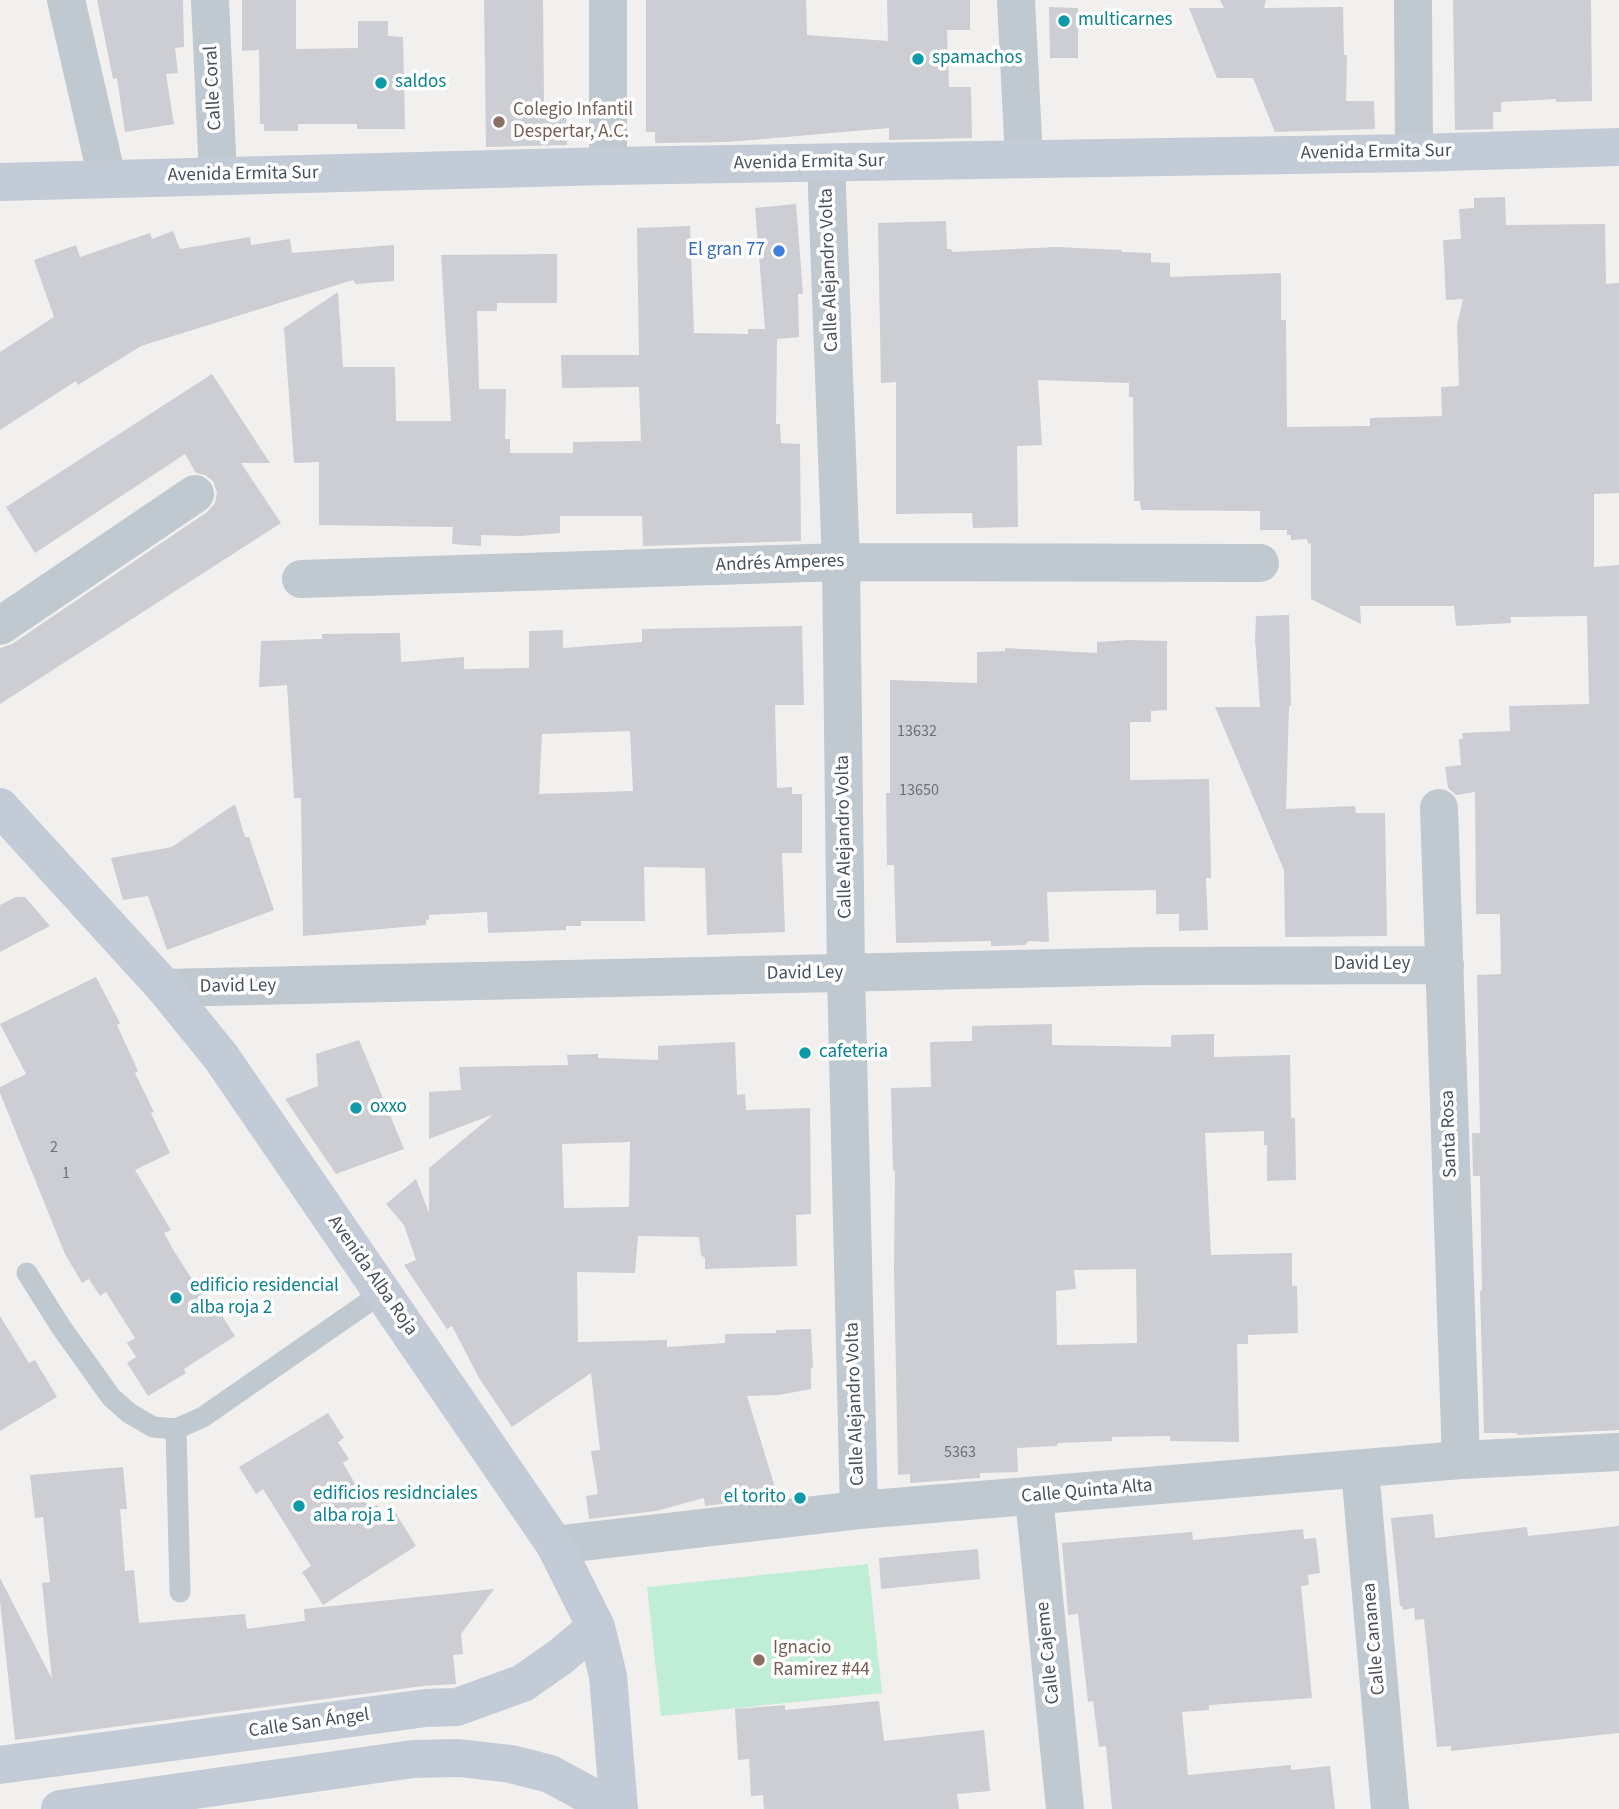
<!DOCTYPE html>
<meta charset="utf-8">
<style>
body{margin:0}
canvas{display:block;background:#f2efef}
</style>
<canvas width="1619" height="1809"></canvas>
<script>
const context = document.querySelector('canvas').getContext('2d');
context.lineJoin = 'round';
function paint(path, color) { context.fillStyle = color; context.fill(path, 'evenodd'); }
const shape = rows => new Path2D(rows.map(r => 'M' + r).join(''));
function stroke(path, color, width, dash) { context.strokeStyle = color; context.lineWidth = width; context.lineCap = dash ? 'butt' : 'round'; context.setLineDash(dash || []); context.stroke(path); }
function label(font, color, halo, rows, align = 'center') {
  context.font = font + ' "Source Sans 3",sans-serif'; context.lineWidth = 7; context.setLineDash([]); context.textBaseline = 'middle'; context.strokeStyle = halo; context.fillStyle = color; for (const [text, x, y, turn = 0] of rows) {
    context.save(); context.translate(x, y); context.rotate((+turn || 0) * Math.PI / 180); context.textAlign = isNaN(turn) ? turn : align; if (halo) context.strokeText(text, 0, 0); context.fillText(text, 0, 0); context.restore();
  }
}
paint(shape([
 [868,1564,882,1693,661,1716,647,1587]
]), '#bfedd5');
paint(shape([
 [97,0,183,0,184,47,175,48,178,73,166,74,174,124,125,132,117,78,113,79],
 [242,0,296,0,296,49,358,48,358,21,388,21,388,36,403,37,405,129,357,129,357,124,298,124,298,131,264,131,264,124,260,124,259,50,242,51],
 [484,0,543,0,544,103,566,104,567,145,486,147],
 [646,0,806,0,807,35,888,41,887,0,970,0,970,30,947,30,949,87,971,87,972,138,889,140,889,128,729,142,655,143,655,132,646,132],
 [1220,0,1266,0,1264,8,1343,7,1344,55,1347,55,1346,101,1374,101,1375,129,1275,132,1253,78,1217,78,1189,8,1224,8],
 [1453,0,1591,0,1592,101,1556,102,1556,99,1501,102,1501,112,1493,112,1493,129,1455,130],
 [1049,7,1078,8,1078,58,1050,58],
 [1505,197,1506,225,1605,224,1606,284,1619,283,1619,493,1594,494,1594,567,1619,565,1619,1430,1517,1435,1517,1433,1484,1433,1480,1290,1482,1292,1480,1176,1473,1176,1472,1133,1480,1133,1477,975,1501,974,1500,914,1476,914,1475,792,1456,795,1448,788,1445,767,1461,765,1459,739,1463,739,1462,733,1510,731,1509,706,1589,704,1587,616,1510,617,1511,623,1456,626,1454,606,1360,606,1361,624,1311,599,1311,543,1308,544,1307,539,1291,540,1291,535,1287,535,1287,530,1260,530,1260,511,1141,510,1140,501,1134,501,1133,397,1129,397,1129,383,1038,380,1042,445,1017,446,1018,527,973,528,972,513,896,514,896,382,881,383,878,223,946,221,947,249,951,249,952,252,1056,247,1122,250,1122,252,1151,253,1151,262,1170,263,1170,277,1281,273,1281,320,1286,320,1287,427,1370,426,1370,418,1442,416,1441,387,1459,386,1457,325,1463,299,1446,300,1443,240,1461,239,1459,209,1474,208,1474,198],
 [796,204,803,294,798,294,799,337,777,339,776,424,780,424,781,443,800,444,801,541,643,546,642,516,560,516,560,533,520,536,481,535,481,546,452,544,453,527,319,525,319,462,294,463,284,328,338,292,343,367,395,367,396,421,451,421,441,255,557,254,557,303,497,303,497,311,477,311,479,389,506,389,505,439,510,439,510,453,573,453,573,442,641,441,639,387,562,388,561,355,639,355,637,228,690,226,694,333,748,334,748,329,765,329,755,208],
 [173,231,180,249,250,237,251,245,290,239,292,253,394,245,394,281,356,284,353,280,141,346,78,385,76,381,0,430,0,352,54,317,34,260,76,245,80,257,150,233,152,239],
 [212,374,270,463,241,463,281,523,0,704,0,648,12,644,207,512,215,503,217,492,213,481,205,475,196,473,185,454,35,553,6,507],
 [1289,615,1291,706,1289,706,1286,809,1355,806,1356,813,1385,813,1387,936,1285,937,1284,870,1215,707,1260,707,1255,639,1256,616],
 [802,626,804,705,775,705,777,788,792,787,792,794,802,794,802,853,782,853,785,932,707,935,705,868,644,867,645,921,581,921,581,926,566,926,566,930,488,933,487,912,429,915,429,920,426,920,426,925,303,936,301,798,294,798,287,685,259,687,261,641,322,639,322,634,400,633,401,662,464,657,464,669,529,668,529,631,563,630,563,648,642,642,642,629],
 [630,731,633,791,539,794,542,734],
 [1129,640,1167,641,1167,710,1151,711,1151,722,1130,722,1130,780,1209,779,1211,870,1211,878,1206,878,1208,930,1179,931,1179,914,1156,914,1156,890,1047,892,1049,942,1029,941,1025,945,991,946,991,941,896,943,894,865,887,865,886,793,890,793,890,680,977,683,977,652,1005,651,1005,648,1097,653,1097,642],
 [235,804,245,837,249,837,274,910,167,950,148,896,123,900,111,858,172,847],
 [16,897,25,897,50,926,0,952,0,905],
 [96,977,120,1023,117,1025,138,1071,135,1073,154,1112,151,1113,170,1153,135,1170,171,1230,164,1233,174,1251,214,1314,219,1311,235,1336,184,1369,186,1373,148,1396,127,1363,136,1357,127,1343,135,1338,106,1292,100,1296,89,1279,82,1283,65,1254,0,1093,0,1087,26,1074,0,1024],
 [1052,1024,1052,1045,1171,1047,1171,1035,1214,1034,1214,1057,1290,1055,1291,1118,1295,1118,1296,1180,1267,1181,1267,1145,1264,1145,1264,1131,1205,1133,1211,1255,1292,1253,1292,1286,1297,1286,1298,1333,1248,1335,1248,1344,1237,1344,1239,1442,1170,1441,1170,1436,1112,1437,1112,1441,1058,1443,1057,1446,1017,1448,1018,1472,980,1473,980,1478,910,1483,910,1474,898,1475,894,1269,895,1170,893,1171,891,1088,931,1087,930,1042,972,1041,972,1026],
 [1136,1269,1137,1343,1057,1345,1056,1291,1076,1289,1074,1270],
 [359,1040,404,1149,336,1174,285,1099,318,1086,316,1054],
 [735,1042,737,1095,745,1094,746,1110,810,1108,811,1214,796,1215,797,1266,705,1269,705,1258,701,1255,699,1237,638,1236,635,1273,577,1272,578,1342,667,1340,667,1347,725,1343,725,1334,776,1333,776,1330,811,1329,813,1368,811,1368,811,1389,779,1395,747,1396,778,1497,705,1506,704,1498,656,1511,589,1519,586,1496,598,1494,591,1451,600,1450,591,1373,512,1427,479,1378,452,1326,447,1329,404,1265,416,1260,404,1225,386,1204,416,1179,429,1213,429,1168,494,1114,429,1139,429,1092,461,1090,459,1067,568,1065,567,1055,598,1054,598,1058,658,1060,658,1046],
 [630,1142,629,1207,564,1208,562,1144],
 [0,1316,29,1363,35,1360,57,1397,0,1431],
 [328,1413,344,1438,338,1442,349,1459,343,1463,370,1509,377,1505,385,1518,395,1512,416,1546,323,1605,302,1572,311,1566,263,1489,256,1494,239,1467],
 [123,1467,127,1509,120,1509,125,1571,134,1570,139,1623,245,1614,247,1629,305,1621,304,1609,494,1589,461,1634,463,1654,453,1655,456,1684,423,1686,15,1740,0,1601,0,1578,52,1679,42,1583,50,1582,43,1517,35,1518,30,1475],
 [1433,1514,1435,1538,1527,1527,1528,1536,1619,1526,1619,1733,1451,1751,1451,1746,1437,1747,1424,1619,1415,1620,1414,1608,1403,1610,1402,1606,1400,1606,1391,1518],
 [1303,1529,1304,1539,1316,1538,1320,1573,1308,1575,1309,1585,1301,1586,1312,1698,1209,1705,1209,1710,1182,1712,1188,1775,1291,1765,1291,1770,1330,1766,1335,1809,1112,1809,1106,1746,1099,1747,1093,1701,1088,1702,1078,1614,1068,1615,1062,1543,1192,1532,1193,1540],
 [978,1549,980,1579,881,1589,879,1558],
 [879,1701,884,1741,984,1730,990,1791,957,1794,959,1809,764,1809,763,1795,751,1796,749,1759,738,1760,735,1709,785,1705,785,1710]
]), '#ccced3');
stroke(shape([
 [27,1273,61,1327,111,1397,129,1413,153,1427,176,1429,203,1417,383,1292],
 [176,1429,180,1592]
]), '#c0c8d0', 21);
stroke(shape([
 [66,0,107,178],
 [210,0,218,176],
 [608,0,608,166],
 [1016,0,1024,159],
 [1413,0,1414,153],
 [826,163,841,562,846,973,859,1510],
 [301,579,841,562,1260,563],
 [0,626,195,494],
 [1439,808,1461,1460],
 [165,988,1149,966,1445,965],
 [1360,1470,1390,1809],
 [1034,1497,1065,1809],
 [555,1545,859,1510,1461,1460,1619,1452]
]), '#c0c8d0', 38);
stroke(shape([
 [0,182,608,166,1414,153,1619,147],
 [0,807,165,988,221,1057,555,1545,596,1627,608,1676,619,1809],
 [0,1765,426,1708,457,1707,523,1683,560,1657,596,1627],
 [60,1809,413,1759,459,1758,511,1764,550,1774,585,1793,601,1809]
]), '#c3cbd7', 38);
for (const [x, y, r, color] of [
 [1064,21,7,"#0f9aa8"],
 [918,59,7,"#0f9aa8"],
 [381,83,7,"#0f9aa8"],
 [499,122,7,"#8d6e63"],
 [779,251,7,"#3f7fe0"],
 [805,1053,7,"#0f9aa8"],
 [356,1108,7,"#0f9aa8"],
 [176,1298,7,"#0f9aa8"],
 [800,1498,7,"#0f9aa8"],
 [299,1506,7,"#0f9aa8"],
 [759,1660,7,"#8d6e63"]
]) { const dot = new Path2D(); dot.arc(x, y, r, 0, 2 * Math.PI); context.fillStyle = color; context.fill(dot); stroke(dot, '#fff', 2.5); }
label('16px', '#69707a', null, [
 ["13632",917,732],
 ["13650",919,791],
 ["2",54,1148],
 ["1",66,1174],
 ["5363",960,1453]
]);
label('19px', '#0d838f', '#fff', [
 ["multicarnes",1078,21],
 ["spamachos",932,59],
 ["saldos",395,83],
 ["cafeteria",819,1053],
 ["oxxo",370,1108],
 ["edificio residencial",190,1287],
 ["alba roja 2",190,1309],
 ["edificios residnciales",313,1495],
 ["alba roja 1",313,1517],
 ["el torito",786,1498,"right"]
], 'left');
label('19px', '#48515c', '#fff', [
 ["Calle Coral",214,88,-93],
 ["Avenida Ermita Sur",1376,153,-1],
 ["Avenida Ermita Sur",809,163,-1],
 ["Avenida Ermita Sur",243,175,-1],
 ["Calle Alejandro Volta",830,270,-92],
 ["Andrés Amperes",780,564,-2],
 ["Calle Alejandro Volta",845,837,-91],
 ["David Ley",1372,965],
 ["David Ley",805,974,-1],
 ["David Ley",238,987,-1],
 ["Santa Rosa",1450,1134,-92],
 ["Avenida Alba Roja",372,1276,55],
 ["Calle Alejandro Volta",856,1404,-92],
 ["Calle Quinta Alta",1087,1492,-5],
 ["Calle Cananea",1375,1639,-95],
 ["Calle Cajeme",1049,1653,-96],
 ["Calle San Ángel",309,1724,-8]
]);
label('19px', '#785e54', '#fff', [
 ["Colegio Infantil",513,111],
 ["Despertar, A.C.",513,133],
 ["Ignacio",773,1649],
 ["Ramirez #44",773,1671]
], 'left');
label('19px', '#366cbe', '#fff', [
 ["El gran 77",765,251]
], 'right');
</script>
